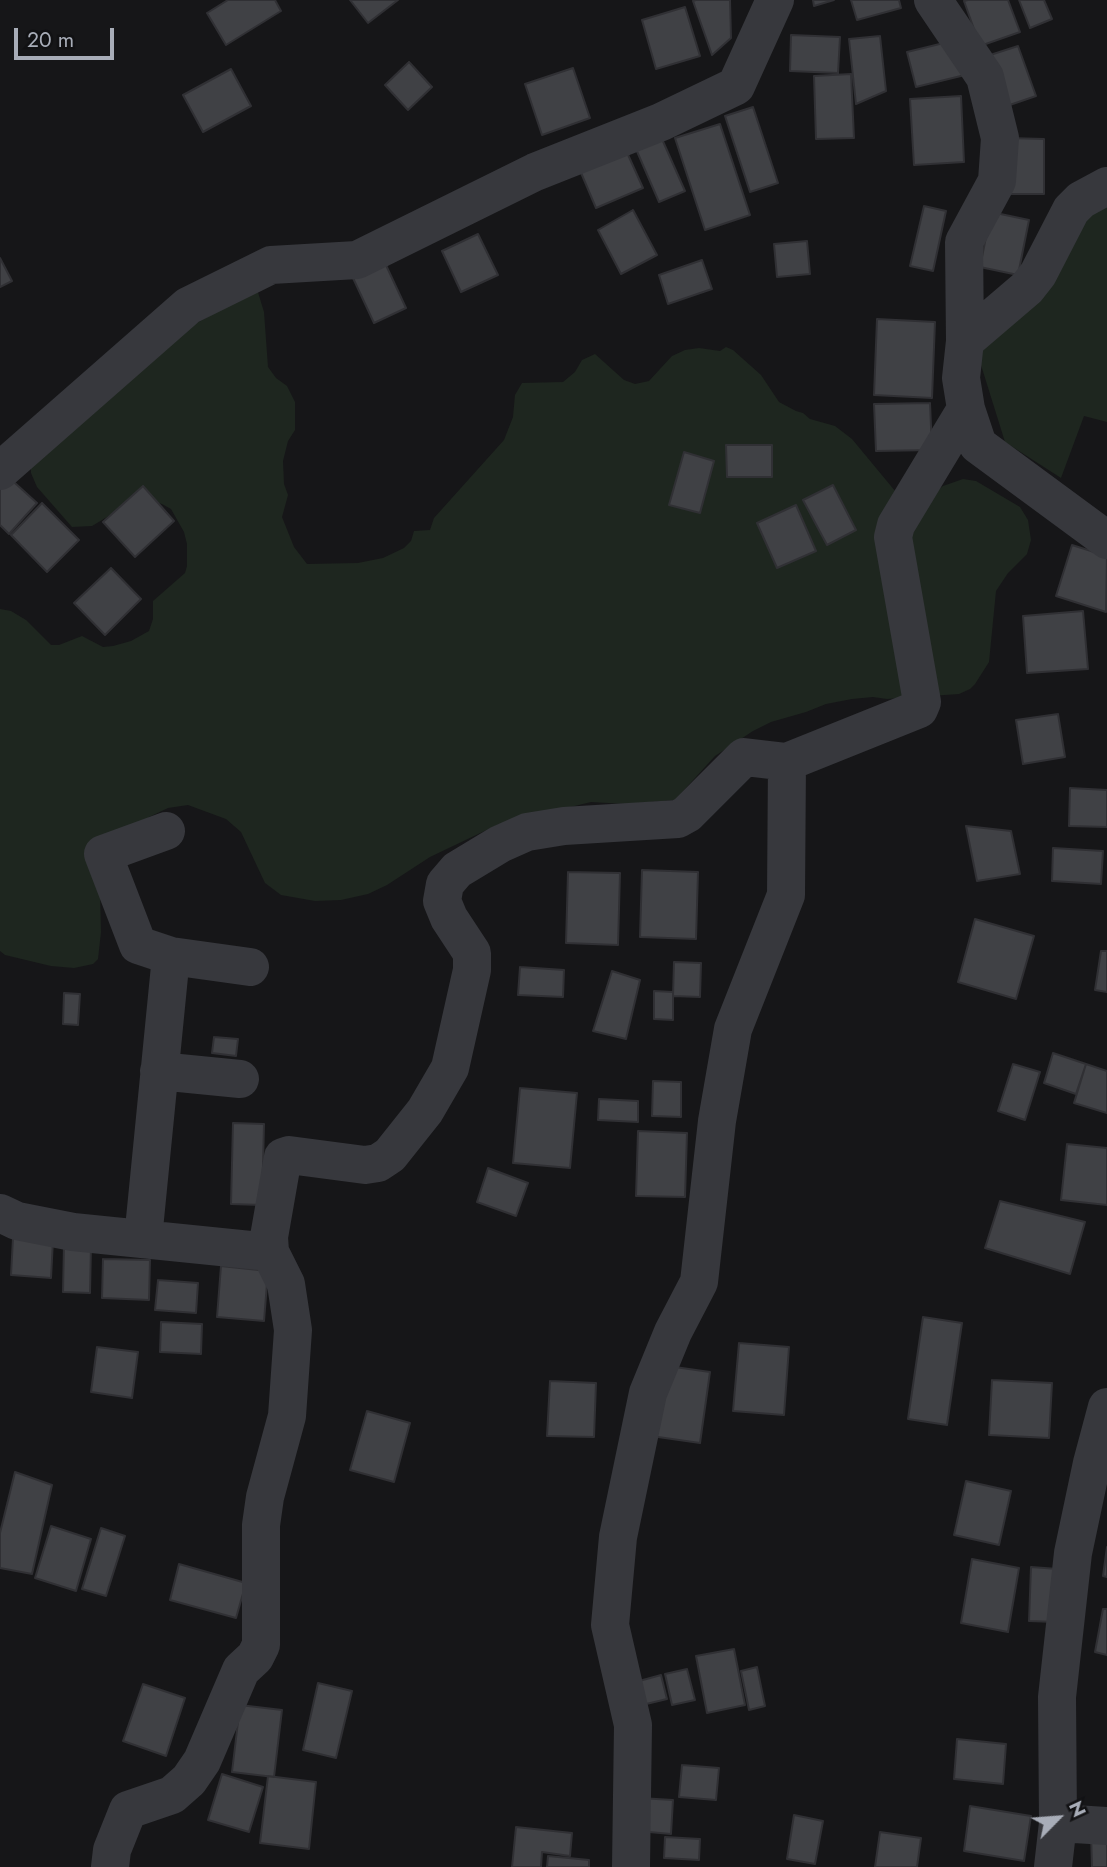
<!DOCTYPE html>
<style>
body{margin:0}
#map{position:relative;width:1107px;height:1867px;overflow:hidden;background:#161618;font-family:Jost,sans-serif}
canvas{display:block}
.north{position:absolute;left:1023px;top:1783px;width:70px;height:70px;-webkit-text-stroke:5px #111113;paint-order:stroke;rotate:65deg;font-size:19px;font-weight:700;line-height:28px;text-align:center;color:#a8adb8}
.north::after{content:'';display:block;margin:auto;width:24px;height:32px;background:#a8adb8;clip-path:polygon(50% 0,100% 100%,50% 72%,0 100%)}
.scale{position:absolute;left:14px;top:28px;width:100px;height:32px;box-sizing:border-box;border:4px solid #a8adb8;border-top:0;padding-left:9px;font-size:21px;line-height:24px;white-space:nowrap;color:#a8adb8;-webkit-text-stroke:5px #111113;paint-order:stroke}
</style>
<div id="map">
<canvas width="1107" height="1867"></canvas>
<div class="north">N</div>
<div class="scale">20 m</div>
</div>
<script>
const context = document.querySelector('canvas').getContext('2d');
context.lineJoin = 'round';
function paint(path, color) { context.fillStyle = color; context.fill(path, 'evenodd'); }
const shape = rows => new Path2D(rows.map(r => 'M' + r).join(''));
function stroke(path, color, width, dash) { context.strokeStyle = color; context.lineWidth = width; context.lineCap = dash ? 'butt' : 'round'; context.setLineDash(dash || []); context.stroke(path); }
paint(shape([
 [1107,182,1107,422,1084,416,1061,478,1005,442,976,349],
 [257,289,264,312,268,367,276,378,287,386,295,402,295,430,288,441,283,461,284,484,288,495,282,517,294,547,307,564,358,563,383,558,404,548,411,541,414,531,430,530,434,518,504,440,513,417,515,395,522,383,563,382,575,372,582,360,595,354,624,380,635,384,649,381,672,356,685,350,699,348,720,351,726,347,733,350,761,375,779,402,796,411,803,413,810,419,835,426,852,439,910,509,927,499,943,486,963,479,976,481,1020,507,1028,520,1031,540,1027,554,1008,573,996,591,989,662,975,684,970,689,959,694,887,699,873,697,852,699,826,704,806,712,771,722,753,731,715,756,675,800,625,804,591,802,497,825,430,857,387,885,368,894,341,900,315,901,281,895,265,883,241,832,226,819,188,805,168,808,149,817,100,892,101,932,98,959,93,964,74,968,51,966,5,955,0,951,0,609,11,611,26,620,51,645,59,645,82,636,103,647,113,646,131,641,149,631,153,619,153,601,185,573,187,566,187,544,184,532,171,509,162,504,152,501,117,511,92,526,72,527,37,487,31,473,31,463,165,341]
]), '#1e261f');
const building = shape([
 [228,0,275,0,281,11,226,45,207,13,228,0],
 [350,0,398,0,368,23,350,0],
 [696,0,730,0,731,38,712,55,693,1,696,0],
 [813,0,834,0,814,6,813,0],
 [851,0,899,0,901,8,857,20,851,0],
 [968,0,1008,0,1020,32,980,46,964,1,968,0],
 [1019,0,1044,0,1052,19,1030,28,1019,0],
 [685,7,700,56,656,69,642,20,685,7],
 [791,35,840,37,838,73,790,71,791,35],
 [880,36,886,91,856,104,849,39,880,36],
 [956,40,965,75,916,87,907,52,956,40],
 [1018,46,1036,96,1001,108,984,57,1018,46],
 [409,62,432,87,408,110,385,85,409,62],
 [573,68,590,118,542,135,525,84,573,68],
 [231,69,251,106,203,132,183,95,231,69],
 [851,74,854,138,816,139,814,76,851,74],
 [961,96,964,162,914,165,910,99,961,96],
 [753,107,778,183,750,192,725,116,753,107],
 [720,124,750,215,705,230,675,138,720,124],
 [1008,138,1044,139,1044,194,1008,194,1008,138],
 [662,139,685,191,659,202,636,149,662,139],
 [625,148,643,188,596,208,579,168,625,148],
 [924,206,946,211,933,271,910,266,924,206],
 [633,210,657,255,621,274,598,230,633,210],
 [991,212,1029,220,1018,275,980,267,991,212],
 [478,234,498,275,461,292,442,251,478,234],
 [807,241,810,274,777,277,774,244,807,241],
 [0,258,12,281,0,287,0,258],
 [702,260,712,289,668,304,659,275,702,260],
 [385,263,406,308,374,323,353,278,385,263],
 [877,319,935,322,932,398,874,395,877,319],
 [930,403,932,450,876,451,874,404,930,403],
 [726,445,772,445,772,477,727,477,726,445],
 [684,452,714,461,700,513,669,505,684,452],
 [5,474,37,503,9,534,0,525,0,480,5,474],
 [833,485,856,530,827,545,803,500,833,485],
 [143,486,174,521,135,557,103,522,143,486],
 [42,503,79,540,47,572,11,535,42,503],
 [796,505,816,551,777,568,757,523,796,505],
 [1072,545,1107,556,1106,612,1056,596,1072,545],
 [111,568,141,599,105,635,74,603,111,568],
 [1083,611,1088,669,1027,673,1023,616,1083,611],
 [1058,714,1065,757,1023,764,1016,720,1058,714],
 [1070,788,1107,790,1107,827,1069,826,1070,788],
 [966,826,1011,831,1020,874,977,881,966,826],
 [1053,848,1103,851,1101,884,1052,881,1053,848],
 [642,870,698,872,696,939,640,937,642,870],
 [568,872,620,873,618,945,566,943,568,872],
 [975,919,1034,936,1016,999,958,982,975,919],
 [1101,951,1107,951,1107,992,1095,990,1101,951],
 [674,962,701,963,700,997,673,996,674,962],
 [520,967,564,970,563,997,518,995,520,967],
 [612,971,640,980,626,1039,593,1031,612,971],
 [654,991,673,992,673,1020,654,1019,654,991],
 [64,993,80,994,78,1025,63,1024,64,993],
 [214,1037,238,1039,236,1056,212,1053,214,1037],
 [1053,1053,1086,1064,1076,1094,1044,1083,1053,1053],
 [1013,1064,1040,1072,1025,1120,998,1111,1013,1064],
 [1086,1064,1107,1071,1107,1113,1074,1103,1086,1064],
 [653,1081,681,1082,681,1117,652,1116,653,1081],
 [520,1088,577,1093,570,1168,513,1163,520,1088],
 [599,1099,638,1101,638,1122,598,1120,599,1099],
 [233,1123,264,1124,262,1205,231,1204,233,1123],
 [638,1131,687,1133,685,1197,636,1196,638,1131],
 [1067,1144,1107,1148,1107,1205,1061,1200,1067,1144],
 [488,1168,528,1183,516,1216,477,1202,488,1168],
 [1000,1201,1085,1222,1070,1274,985,1248,1000,1201],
 [13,1238,53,1240,51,1278,11,1275,13,1238],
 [64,1244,91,1245,90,1293,63,1292,64,1244],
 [103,1259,150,1260,149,1300,102,1298,103,1259],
 [221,1266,268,1271,264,1321,217,1317,221,1266],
 [158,1280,198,1283,196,1313,155,1310,158,1280],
 [923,1317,962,1323,947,1425,908,1419,923,1317],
 [161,1322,202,1324,201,1354,160,1352,161,1322],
 [739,1343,789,1347,784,1415,733,1411,739,1343],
 [97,1347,138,1352,132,1398,91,1392,97,1347],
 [661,1365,710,1372,700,1443,651,1436,661,1365],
 [992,1380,1052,1383,1049,1438,989,1435,992,1380],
 [550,1381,596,1383,594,1437,547,1436,550,1381],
 [367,1411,410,1423,394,1482,350,1470,367,1411],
 [15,1472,52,1485,32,1574,0,1568,0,1533,15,1472],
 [966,1481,1011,1491,999,1545,954,1535,966,1481],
 [51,1526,91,1539,76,1591,35,1578,51,1526],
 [101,1528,125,1536,106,1596,82,1589,101,1528],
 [1107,1547,1107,1577,1103,1576,1107,1547],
 [972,1559,1019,1568,1008,1632,961,1623,972,1559],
 [179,1564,246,1583,236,1618,170,1600,179,1564],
 [1031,1567,1058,1569,1056,1622,1029,1621,1031,1567],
 [1103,1609,1107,1609,1107,1655,1095,1652,1103,1609],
 [734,1649,745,1705,707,1713,696,1656,734,1649],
 [757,1667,765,1706,749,1710,741,1671,757,1667],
 [687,1669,695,1700,672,1705,665,1674,687,1669],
 [661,1675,667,1699,638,1706,632,1683,661,1675],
 [318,1683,352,1691,336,1758,303,1750,318,1683],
 [143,1684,185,1698,166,1756,123,1741,143,1684],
 [240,1705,282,1710,274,1777,232,1772,240,1705],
 [957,1739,1006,1744,1003,1784,954,1779,957,1739],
 [682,1765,719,1768,716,1800,679,1797,682,1765],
 [222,1774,263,1787,249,1832,208,1820,222,1774],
 [268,1776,316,1782,309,1849,260,1843,268,1776],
 [640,1798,673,1800,671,1834,638,1831,640,1798],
 [970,1806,1031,1816,1024,1861,964,1851,970,1806],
 [794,1815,823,1821,815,1864,787,1859,794,1815],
 [516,1827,572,1833,570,1856,542,1852,541,1867,512,1867,516,1827],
 [880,1832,921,1838,917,1867,875,1867,880,1832],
 [1091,1832,1107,1832,1107,1867,1092,1867,1091,1832],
 [665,1837,700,1839,699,1860,664,1858,665,1837],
 [548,1856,589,1860,589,1867,547,1867,548,1856]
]);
paint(building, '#404145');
stroke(building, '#303034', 2);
stroke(shape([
 [933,0,985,77,1000,138,997,181,964,242,965,341,961,378,966,409,978,445,1107,540],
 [965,341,1027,288,1038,274,1071,210,1081,200,1107,186],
 [0,471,188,306,271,265,357,260,535,172,661,122,736,86,775,0],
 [166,831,103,854,138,945,171,956],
 [159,1071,240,1079],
 [0,1213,17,1221,73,1232,270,1252],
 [143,1239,171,956,250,967],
 [1058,1823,1107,1826],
 [110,1867,112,1850,128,1810,172,1795,189,1780,202,1761,241,1670,255,1657,261,1645,261,1525,265,1497,287,1416,293,1330,286,1284,270,1252,269,1237,283,1157,289,1155,365,1165,378,1163,390,1155,425,1111,450,1068,472,970,472,953,449,918,442,901,445,884,457,870,500,844,527,832,564,826,678,819,687,814,744,757,787,762,919,709,922,702,893,537,896,525,966,409],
 [631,1867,633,1725,610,1625,618,1537,648,1393,673,1332,699,1282,717,1121,733,1029,786,895,787,762],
 [1053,1867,1058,1823,1057,1697,1073,1553,1092,1463,1107,1407]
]), '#37383d', 38);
</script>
